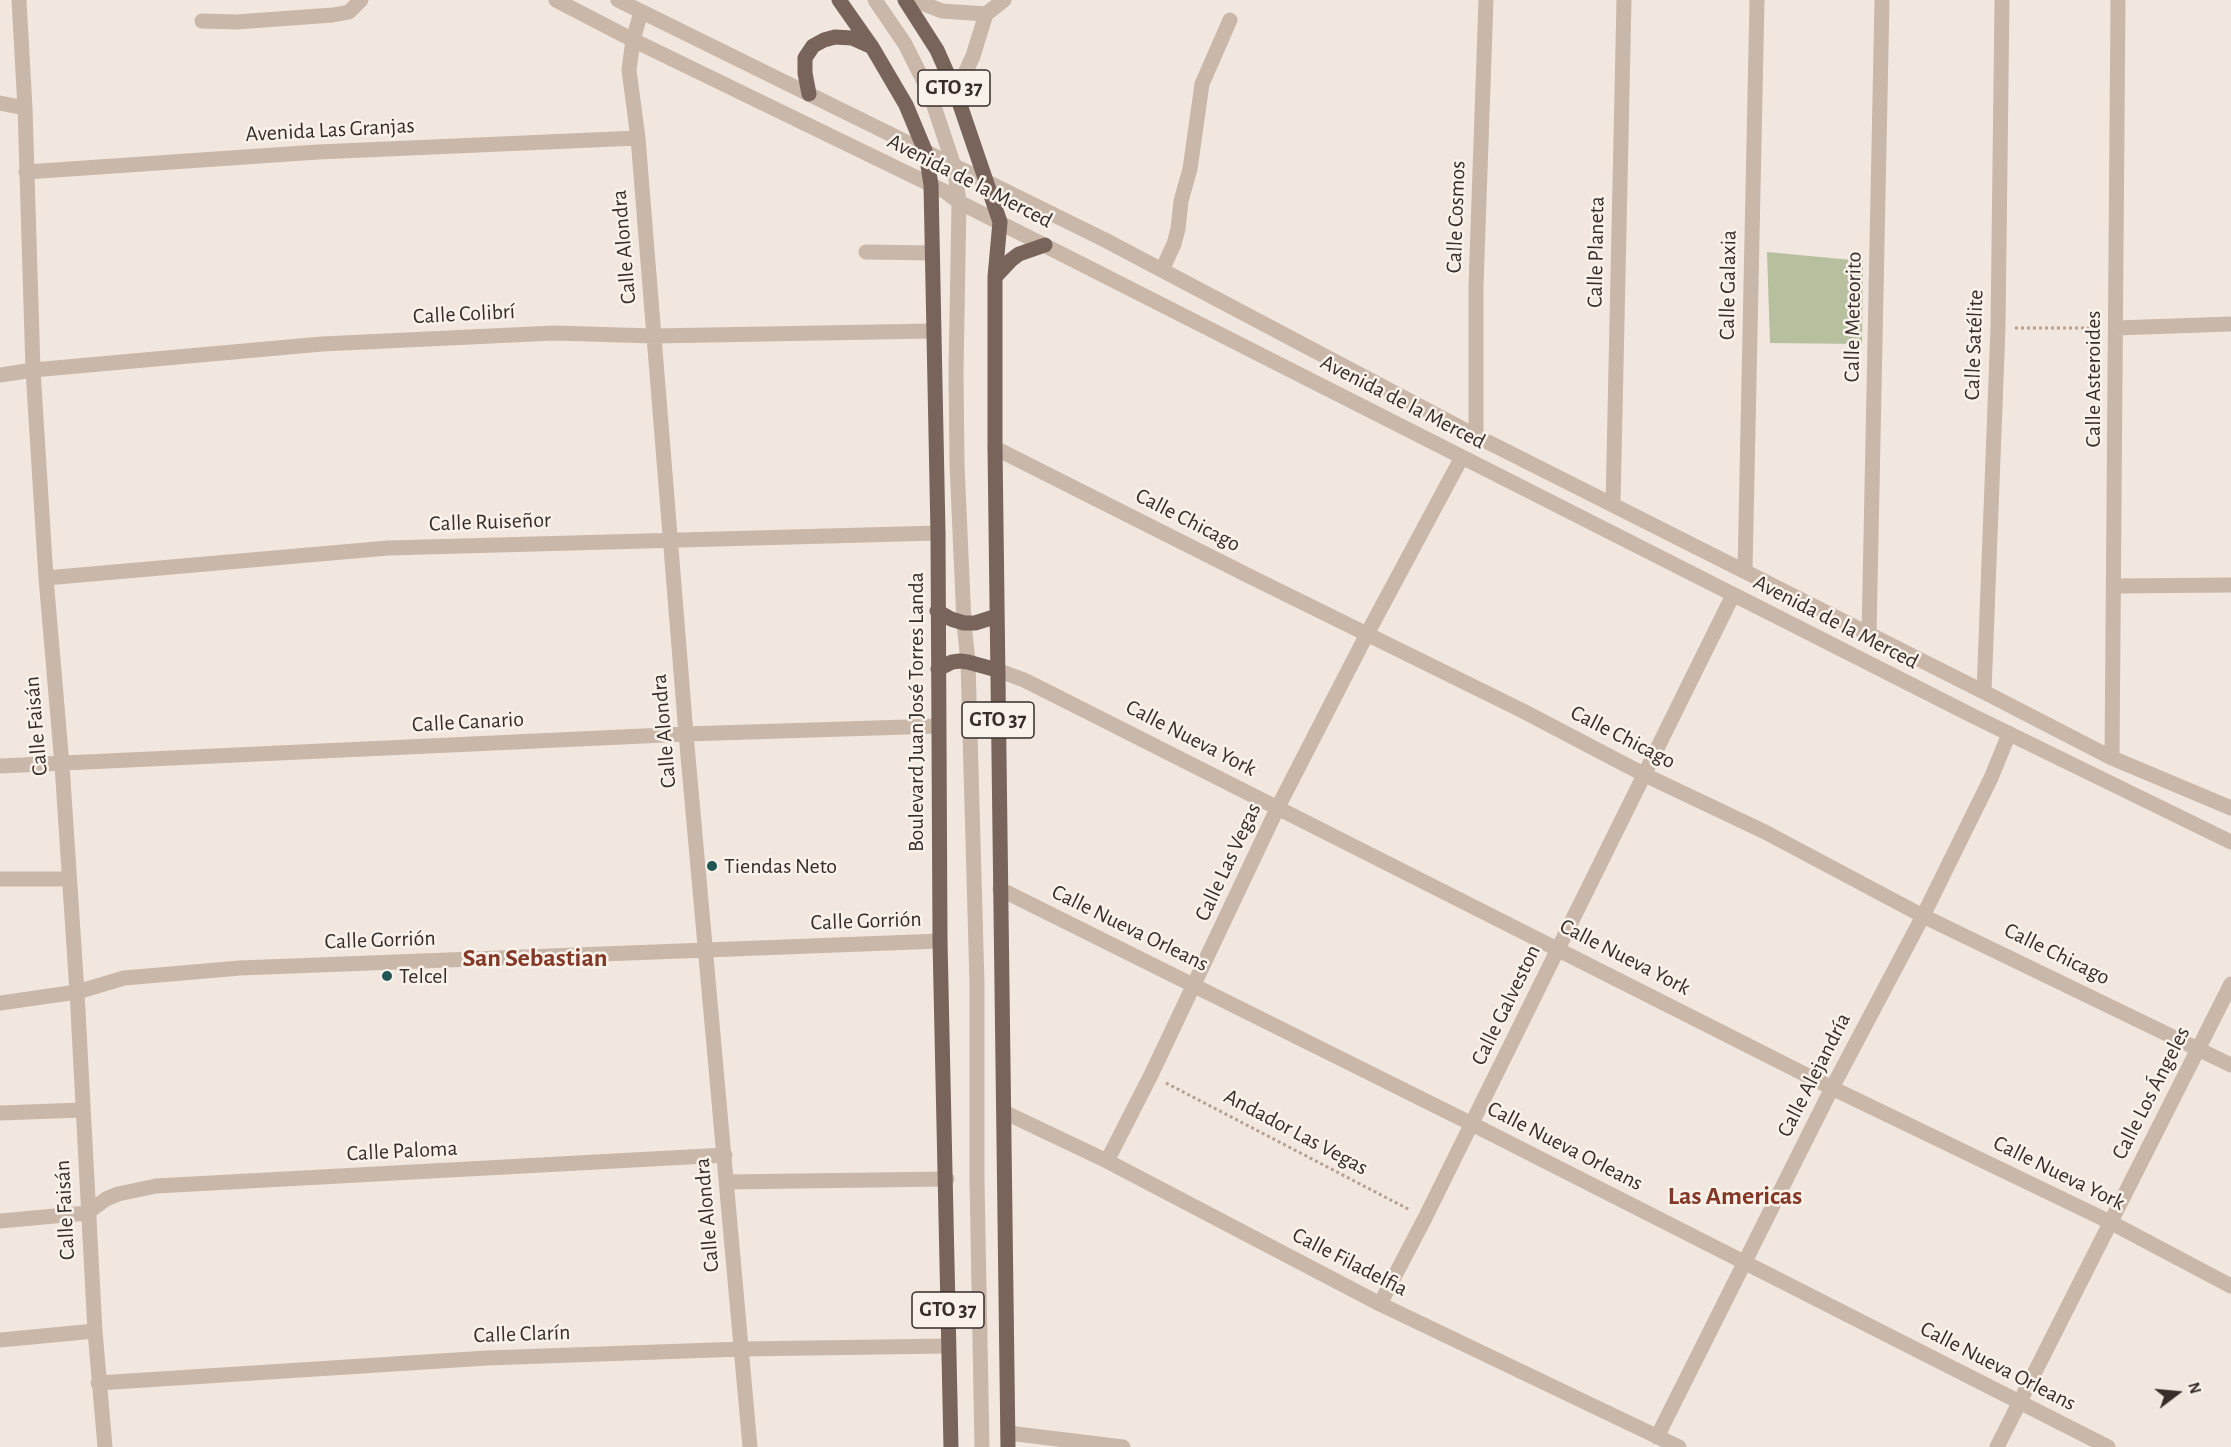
<!DOCTYPE html>
<meta charset="utf-8">
<style>
body{margin:0}
#map{position:relative;width:2231px;height:1447px;overflow:hidden;background:#f1e7de;font-family:"Alegreya Sans",sans-serif}
canvas{display:block}
.north{position:absolute;left:2147px;top:1363px;width:60px;height:60px;-webkit-text-stroke:4px #f9f2ea;paint-order:stroke;rotate:74deg;font-size:16px;font-weight:700;line-height:24px;text-align:center;color:#372d29}
.north::after{content:'';display:block;margin:auto;width:21px;height:27px;background:#372d29;clip-path:polygon(50% 0,100% 100%,50% 72%,0 100%)}
</style>
<div id="map">
<canvas width="2231" height="1447"></canvas>
<div class="north">N</div>
</div>
<script>
const context = document.querySelector('canvas').getContext('2d');
context.lineJoin = 'round';
function paint(path, color) { context.fillStyle = color; context.fill(path, 'evenodd'); }
const shape = rows => new Path2D(rows.map(r => 'M' + r).join(''));
function stroke(path, color, width, dash) { context.strokeStyle = color; context.lineWidth = width; context.lineCap = dash ? 'butt' : 'round'; context.setLineDash(dash || []); context.stroke(path); }
function label(font, color, halo, rows, align = 'center') {
  context.font = font + ' "Alegreya Sans",sans-serif'; context.lineWidth = 5; context.setLineDash([]); context.textBaseline = 'middle'; context.strokeStyle = halo; context.fillStyle = color; for (const [text, x, y, turn = 0] of rows) {
    context.save(); context.translate(x, y); context.rotate((+turn || 0) * Math.PI / 180); context.textAlign = isNaN(turn) ? turn : align; if (halo) context.strokeText(text, 0, 0); context.fillText(text, 0, 0); context.restore();
  }
}
paint(shape([
 [1767,252,1863,261,1862,344,1770,343]
]), '#b6c09e');
stroke(shape([
 [2015,328,2098,328],
 [1166,1083,1410,1210]
]), '#b5a194', 3, [3, 3]);
stroke(shape([
 [19,0,25,108,33,370,46,578,62,765,77,992,95,1331,105,1447],
 [556,0,633,40,946,192,959,202,1973,716,2231,842],
 [618,0,1105,240,1476,436,1984,692,2112,758,2231,808],
 [875,0,905,44,930,94,954,166,959,202,956,372,957,464,964,623,968,662,977,984,977,1181,982,1447],
 [914,0,942,11,986,14],
 [641,12,633,40,629,70,638,138,686,734,750,1447],
 [202,21,236,22,333,15,349,12,361,0],
 [956,93,973,56,986,14,1004,0],
 [0,103,25,108],
 [26,172,318,152,638,138],
 [866,252,932,253],
 [1162,270,1174,244,1178,229,1181,201,1190,169,1202,84,1230,20],
 [2116,328,2231,324],
 [0,375,33,370,322,344,554,333,654,336,932,331],
 [1476,436,1476,286,1486,0],
 [995,448,1249,576,1523,711,1645,775,1765,832,1923,916,2231,1065],
 [1613,505,1624,0],
 [1745,571,1757,0],
 [46,578,388,548,938,533],
 [2114,586,2231,585],
 [1869,635,1882,0],
 [997,670,1024,680,1054,695,1832,1088,2110,1222,2231,1286],
 [1984,692,1998,328,2002,0],
 [2112,758,2118,0],
 [0,766,686,734,938,726],
 [0,879,69,879],
 [1000,889,1472,1124,2108,1447],
 [0,1003,77,992,124,978,240,968,940,941],
 [1004,1112,1107,1161,1380,1304,1679,1447],
 [0,1113,82,1110],
 [1107,1161,1151,1075,1278,807,1367,634,1462,457],
 [727,1182,947,1179],
 [0,1221,87,1213,106,1199,118,1194,156,1186,725,1155],
 [1380,1304,1425,1218,1733,595],
 [0,1340,95,1331],
 [98,1383,487,1358,742,1349,948,1346],
 [1008,1433,1123,1447],
 [1657,1437,1832,1088,1923,916,1991,778,2009,734],
 [1997,1447,2231,984]
]), '#c9b7aa', 15);
stroke(shape([
 [839,0,872,47,906,105,926,153,931,185,938,533,940,941,951,1447],
 [905,0,937,50,956,93,1000,222,995,277,995,448,1008,1447],
 [809,94,805,73,805,58,813,46,824,40,835,37,852,38,872,47],
 [995,277,1011,260,1019,254,1045,245],
 [937,611,951,619,964,623,975,623,997,616],
 [938,669,952,662,960,661,968,662,997,670]
]), '#78645b', 15);
for (const [x, y, r, color] of [
 [712,866,6,"#215657"],
 [387,976,6,"#215657"]
]) { const dot = new Path2D(); dot.arc(x, y, r, 0, 2 * Math.PI); context.fillStyle = color; context.fill(dot); stroke(dot, '#f9f2ea', 2); }
for (const [x, y, w] of [
 [954,88,72],
 [998,720,72],
 [948,1310,72]
]) { const box = new Path2D(); box.roundRect(x - w / 2, y - 18, w, 36, 4.5); context.fillStyle = '#f9f2ea'; context.fill(box); stroke(box, '#372d29', 1.5); }
label('bold 21px', '#372d29', null, [
 ["GTO 37",954,88],
 ["GTO 37",998,720],
 ["GTO 37",948,1310]
]);
label('22px', '#372d29', '#f9f2ea', [
 ["Avenida Las Granjas",330,130,-3],
 ["Avenida de la Merced",970,181,27],
 ["Calle Cosmos",1456,217,-88],
 ["Calle Alondra",624,247,-95],
 ["Calle Planeta",1596,252,-89],
 ["Calle Galaxia",1728,285,-89],
 ["Calle Colibrí",464,314,-3],
 ["Calle Meteorito",1853,317,-89],
 ["Calle Satélite",1974,345,-88],
 ["Calle Asteroides",2093,379,-90],
 ["Avenida de la Merced",1403,402,27],
 ["Calle Chicago",1188,520,27],
 ["Calle Ruiseñor",490,522,-2],
 ["Avenida de la Merced",1836,622,27],
 ["Boulevard Juan José Torres Landa",916,712,-90],
 ["Calle Canario",468,722,-3],
 ["Calle Faisán",36,726,-95],
 ["Calle Alondra",664,731,-95],
 ["Calle Chicago",1623,737,27],
 ["Calle Nueva York",1191,738,27],
 ["Calle Las Vegas",1228,862,-65],
 ["Calle Gorrión",866,921,-2],
 ["Calle Nueva Orleans",1130,928,26],
 ["Calle Gorrión",380,940,-2],
 ["Calle Chicago",2057,954,26],
 ["Calle Nueva York",1625,957,27],
 ["Calle Galveston",1506,1005,-64],
 ["Calle Alejandría",1814,1075,-63],
 ["Calle Los Ángeles",2151,1093,-63],
 ["Andador Las Vegas",1296,1132,28],
 ["Calle Nueva Orleans",1565,1146,27],
 ["Calle Paloma",402,1151,-3],
 ["Calle Nueva York",2059,1173,26],
 ["Calle Faisán",65,1210,-93],
 ["Calle Alondra",707,1215,-95],
 ["Calle Filadelfia",1350,1262,27],
 ["Calle Clarín",522,1334,-2],
 ["Calle Nueva Orleans",1998,1366,27]
]);
label('22px', '#372d29', '#f9f2ea', [
 ["Tiendas Neto",724,866],
 ["Telcel",399,976]
], 'left');
label('bold 26px', '#833726', '#f9f2ea', [
 ["San Sebastian",535,958],
 ["Las Americas",1735,1196]
]);
</script>
